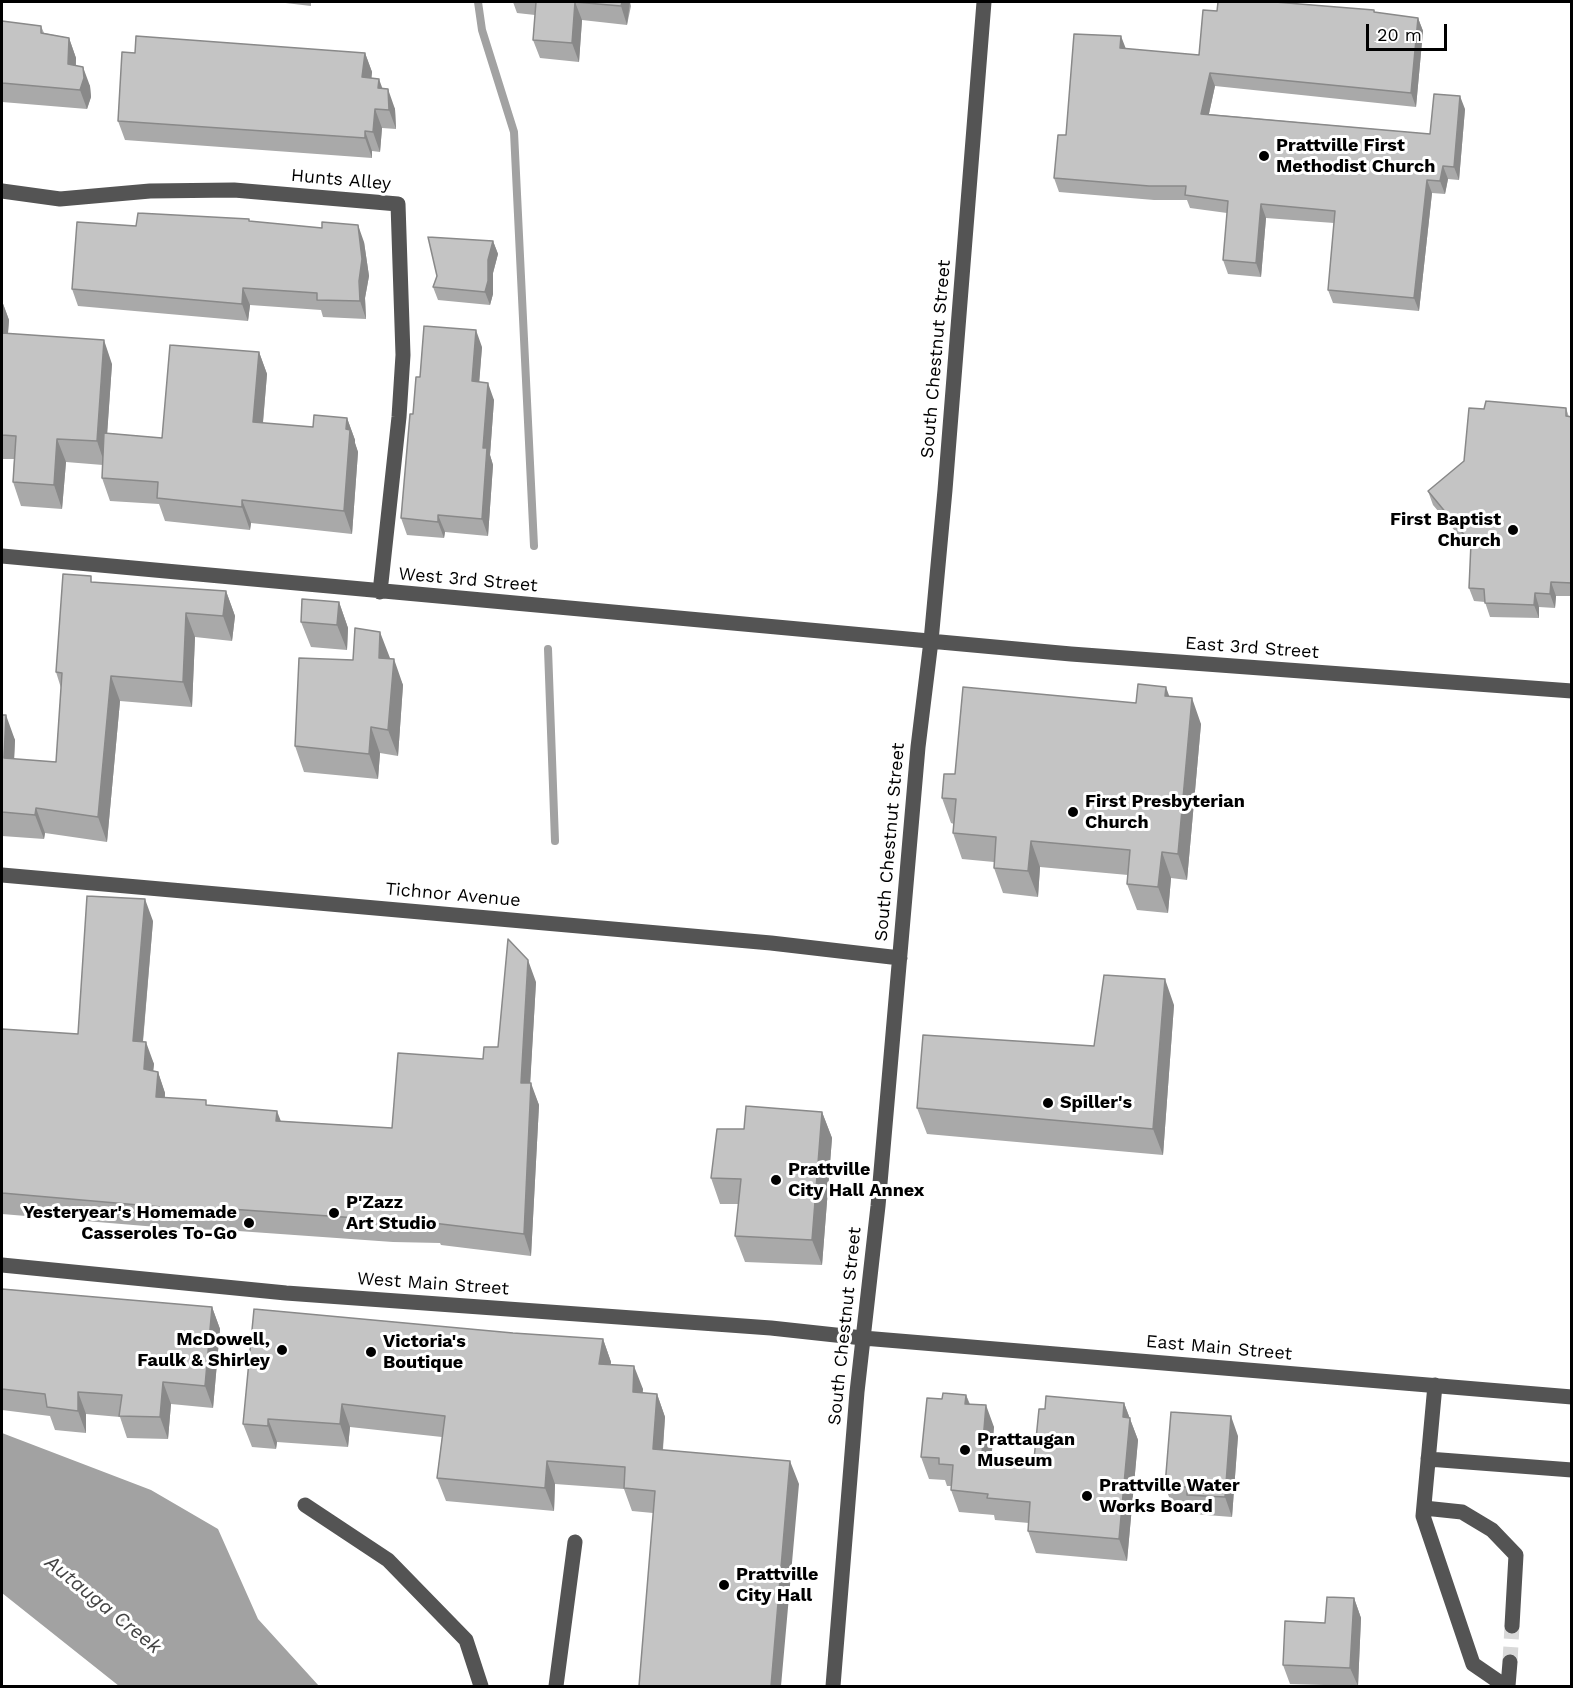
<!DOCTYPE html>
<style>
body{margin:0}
#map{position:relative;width:1573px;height:1688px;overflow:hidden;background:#fff;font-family:"Work Sans",sans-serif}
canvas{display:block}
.frame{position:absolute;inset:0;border:3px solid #000;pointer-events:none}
.scale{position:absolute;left:1366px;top:24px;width:81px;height:27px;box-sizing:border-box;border:3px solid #000;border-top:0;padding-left:8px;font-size:18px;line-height:21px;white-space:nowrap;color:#000;-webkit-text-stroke:4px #fff;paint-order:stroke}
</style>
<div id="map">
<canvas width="1573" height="1688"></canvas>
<div class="frame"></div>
<div class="scale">20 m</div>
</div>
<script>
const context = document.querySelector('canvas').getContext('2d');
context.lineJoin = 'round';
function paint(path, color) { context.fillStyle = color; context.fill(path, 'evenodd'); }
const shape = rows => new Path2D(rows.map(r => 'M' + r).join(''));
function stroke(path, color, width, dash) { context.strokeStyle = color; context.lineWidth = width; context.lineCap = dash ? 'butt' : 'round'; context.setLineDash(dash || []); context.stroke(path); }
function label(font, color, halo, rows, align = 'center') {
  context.font = font + ' "Work Sans",sans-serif'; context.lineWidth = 6; context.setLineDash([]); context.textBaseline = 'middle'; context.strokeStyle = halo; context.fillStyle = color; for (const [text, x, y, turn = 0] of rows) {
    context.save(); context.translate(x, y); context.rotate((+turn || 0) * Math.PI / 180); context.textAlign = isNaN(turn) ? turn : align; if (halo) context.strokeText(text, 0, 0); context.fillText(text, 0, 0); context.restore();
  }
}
paint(shape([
 [2,1433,151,1490,218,1529,258,1619,319,1686,119,1686,2,1593]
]), '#a2a2a2');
stroke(shape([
 [478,2,482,30,514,132,534,546],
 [548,649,555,841]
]), '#a2a2a2', 8);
stroke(shape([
 [1510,1662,1512,1626]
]), '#d9d9d9', 15, [15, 8]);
stroke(shape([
 [2,191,60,199,150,191,234,190,398,204,403,355,399,417,380,592],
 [2,556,1071,654,1572,691],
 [2,875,771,943,900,958],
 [2,1265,286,1293,771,1328,863,1338,1572,1397],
 [1435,1385,1423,1516,1473,1664,1505,1686],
 [1428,1459,1572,1470],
 [305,1505,388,1560,466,1640,481,1686],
 [1424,1508,1462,1512,1492,1530,1516,1555,1512,1626],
 [556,1686,575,1542],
 [833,1686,857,1392,878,1206,918,747,931,641,945,490,984,2],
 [1508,1686,1510,1662]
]), '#545454', 15);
paint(shape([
 [276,2,311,2,311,6,277,2],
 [513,2,630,2,631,6,627,25,582,20,579,62,540,58,533,40,535,15,517,13],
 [1374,10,1375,13,1418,18,1423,31,1416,107,1215,86,1209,114,1430,134,1465,109,1459,180,1448,179,1445,194,1432,193,1419,311,1333,303,1328,290,1334,223,1266,218,1261,277,1228,274,1223,260,1227,213,1190,208,1187,200,1154,200,1059,192,1054,178,1066,135,1126,49,1199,55,1217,11],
 [2,21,41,26,44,33,69,38,76,58,76,66,90,86,91,97,87,109,2,102],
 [135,53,365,53,372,72,371,78,382,88,395,109,396,129,382,128,380,152,372,151,372,158,125,140,118,121],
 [250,221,364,242,369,276,365,298,366,319,323,317,321,310,250,305,248,321,78,306,72,289,136,226],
 [493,241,498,254,493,273,493,294,490,305,438,300,433,287,437,276],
 [2,301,9,320,8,333,112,364,107,433,162,438,259,352,267,374,263,423,313,427,347,418,355,440,355,443,358,452,352,534,251,523,250,530,165,521,159,504,110,501,102,478,103,465,66,462,62,509,21,506,13,482,14,459,2,459],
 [482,347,479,382,494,400,490,455,493,465,488,536,445,532,444,538,407,535,401,518,420,377],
 [1566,408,1569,417,1572,417,1572,596,1556,596,1555,608,1539,607,1539,618,1490,617,1485,602,1474,601,1469,588,1471,550,1433,505,1428,491,1464,461,1484,409],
 [93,582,226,591,235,616,232,641,195,637,192,707,120,701,107,842,45,833,44,839,2,836,2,715,15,740,14,759,56,762,61,688,56,672],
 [339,602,348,628,347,650,311,647,301,622],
 [390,658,403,685,398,756,380,753,378,779,304,772,295,746,353,660],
 [1169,696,1201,724,1187,880,1171,878,1168,913,1137,910,1127,884,1128,875,1040,867,1038,897,1003,893,994,868,994,862,962,859,953,833,954,824,951,823,942,798,955,774,1136,703],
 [153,921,143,1042,154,1064,153,1071,158,1072,165,1093,165,1097,208,1105,280,1121,392,1128,498,1047,536,982,530,1083,539,1105,531,1256,441,1245,440,1243,393,1242,224,1230,181,1229,2,1214,2,1029,78,1034],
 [1174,1005,1163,1155,927,1134,917,1108,1094,1046],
 [822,1112,832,1138,822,1265,745,1262,735,1236,739,1204,720,1204,711,1178,744,1129],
 [2,1289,212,1307,220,1329,213,1408,171,1404,168,1439,127,1438,120,1417,86,1414,86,1433,55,1430,50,1416,2,1410],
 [513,1333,603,1339,611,1362,610,1365,643,1389,642,1393,657,1394,665,1417,663,1450,799,1484,653,1513,632,1511,624,1489,555,1484,554,1511,446,1501,437,1478,442,1437,350,1427,348,1447,277,1442,276,1449,252,1447,243,1424],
 [966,1395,970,1404,994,1427,991,1454,1034,1459,1045,1409,1124,1403,1138,1440,1127,1561,1036,1553,1028,1531,1029,1523,995,1520,994,1515,959,1512,951,1490,951,1486,947,1486,945,1480,929,1479,921,1457,942,1399],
 [1238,1436,1232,1517,1194,1514,1191,1506,1172,1505,1165,1486],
 [1354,1598,1361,1618,1358,1686,1290,1684,1283,1665]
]), '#a9a9a9');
paint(shape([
 [575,2,582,20,579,62,572,43],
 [622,2,630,2,627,25,621,6],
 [1418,18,1423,31,1416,107,1411,93],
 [1121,36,1126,49,1120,48],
 [69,38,76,58,75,84,68,64],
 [365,53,372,72,370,97,362,77],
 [83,67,90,86,91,97,87,109,80,90],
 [1210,73,1215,86,1206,127,1201,114],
 [379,79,386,98,378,88],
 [388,89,395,109,396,129,389,110],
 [1460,96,1465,109,1459,180,1454,167],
 [375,109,382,128,380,152,373,132],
 [365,131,372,151,372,158,365,138],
 [1443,166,1448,179,1445,194,1440,181],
 [1427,180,1432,193,1419,311,1414,298],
 [1261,204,1266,218,1261,277,1256,263],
 [358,225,364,242,369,276,365,298,366,319,360,301],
 [493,241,498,254,493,273,493,294,490,305,485,292,488,260],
 [243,288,250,305,248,321,242,304],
 [2,301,9,320,6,357,2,344],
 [476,330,482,347,478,398,472,381],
 [104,340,112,364,105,465,97,441],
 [259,352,267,374,261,444,253,422],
 [488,383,494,400,490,455,493,465,488,536,482,519,483,448],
 [347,418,355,440,355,443,358,452,352,534,344,511],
 [57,439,66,462,62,509,54,485],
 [242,500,251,523,250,530,242,507],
 [438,515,445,532,444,538,438,522],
 [1551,582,1556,596,1555,608,1550,594],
 [226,591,235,616,232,641,223,616],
 [1535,593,1539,607,1539,618,1534,605],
 [339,602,348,628,347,650,337,625],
 [186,613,195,637,192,707,183,682],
 [380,632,390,658,388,684,379,658],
 [394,659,403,685,398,756,388,730],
 [111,676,120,701,107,842,98,817],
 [1166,687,1175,712,1165,696],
 [1192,698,1201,724,1187,880,1178,854],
 [6,715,15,740,13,783,4,758],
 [371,727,380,753,378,779,369,754],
 [36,808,45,833,44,839,35,815],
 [1031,841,1040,867,1038,897,1028,871],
 [1162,852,1171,878,1168,913,1158,887],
 [145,899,153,921,141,1062,133,1041],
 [528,960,536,982,529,1104,521,1083],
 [1165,979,1174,1005,1163,1155,1153,1129],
 [146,1042,154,1064,151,1091,144,1069],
 [158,1072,165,1093,164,1119,156,1097],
 [531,1083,539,1105,531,1256,524,1234],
 [277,1111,285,1132,276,1121],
 [822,1112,832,1138,822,1265,812,1240],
 [212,1307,220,1329,213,1408,205,1386],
 [603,1339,611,1362,608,1387,599,1364],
 [634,1366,643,1389,641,1415,633,1392],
 [163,1382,171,1404,168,1439,160,1417],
 [78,1392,86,1414,86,1433,78,1411],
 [657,1394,665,1417,661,1472,653,1449],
 [966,1395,974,1417,965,1404],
 [1124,1403,1138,1440,1127,1561,1119,1539,1123,1417],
 [342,1404,350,1427,348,1447,340,1424],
 [986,1405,994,1427,990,1475,982,1453],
 [1231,1416,1238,1436,1232,1517,1225,1497],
 [268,1419,277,1442,276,1449,268,1426],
 [547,1461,555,1484,554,1511,545,1488],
 [790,1461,799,1484,781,1686,771,1686],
 [1354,1598,1361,1618,1358,1686,1350,1668]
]), '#898989');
const building = shape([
 [536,2,622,2,621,6,575,2,572,43,533,40,536,2],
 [1218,2,1275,2,1374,10,1374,12,1418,18,1411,93,1210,73,1201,114,1430,134,1434,94,1460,96,1454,167,1443,166,1440,181,1427,180,1414,298,1328,290,1335,211,1261,204,1256,263,1223,260,1228,201,1185,195,1186,186,1149,186,1054,178,1058,135,1066,135,1074,34,1121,36,1120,48,1199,55,1203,10,1217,11,1218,2],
 [2,21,41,26,41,33,69,38,68,64,83,67,84,78,80,90,2,83,2,21],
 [136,36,365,53,362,77,379,79,378,88,388,89,389,110,375,109,373,132,365,131,365,138,118,121,122,52,135,53,136,36],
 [138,213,249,219,249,221,322,228,322,222,358,225,362,259,359,281,360,301,317,300,317,293,243,288,242,304,72,289,77,222,136,226,138,213],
 [428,237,493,241,488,260,488,281,485,292,433,287,437,276,428,237],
 [424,326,476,330,472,381,488,383,483,448,487,448,482,519,438,515,438,522,401,518,410,414,413,414,416,377,420,377,424,326],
 [2,333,104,340,97,441,57,439,54,485,13,482,16,436,2,435,2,333],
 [170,345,259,352,253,422,313,427,314,415,347,418,346,429,350,430,344,511,242,500,242,507,157,498,158,482,102,478,104,433,162,438,170,345],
 [1486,401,1566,408,1566,416,1572,417,1572,583,1551,582,1550,594,1535,593,1534,605,1485,603,1484,589,1469,588,1471,543,1428,491,1464,461,1469,408,1484,409,1486,401],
 [63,574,91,576,91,582,226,591,223,616,186,613,183,682,111,676,98,817,36,808,35,815,2,812,2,715,6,715,4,758,56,762,62,673,56,672,63,574],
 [302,599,339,602,337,625,301,622,302,599],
 [355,628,380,632,379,658,394,659,388,730,371,727,369,754,295,746,299,658,353,660,355,628],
 [1138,684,1166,687,1165,696,1192,698,1178,854,1162,852,1158,887,1127,884,1130,850,1031,841,1028,871,994,868,996,837,953,833,956,799,942,798,944,774,955,774,963,687,1136,703,1138,684],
 [87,896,145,899,133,1041,146,1042,144,1069,158,1072,156,1097,206,1100,206,1105,277,1111,276,1121,392,1128,398,1053,483,1059,484,1047,498,1047,508,939,528,960,521,1083,531,1083,524,1234,433,1223,433,1221,385,1220,216,1208,173,1208,2,1193,2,1029,78,1034,87,896],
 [1104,975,1165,979,1153,1129,917,1108,923,1035,1094,1046,1104,975],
 [746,1106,822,1112,812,1240,735,1236,741,1179,711,1178,717,1129,744,1129,746,1106],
 [2,1289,212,1307,205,1386,163,1382,160,1417,119,1416,122,1395,78,1392,78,1411,47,1407,45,1394,2,1389,2,1289],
 [254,1309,513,1333,603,1339,599,1364,634,1366,633,1392,657,1394,653,1449,790,1461,771,1686,639,1686,655,1491,624,1488,625,1467,547,1461,545,1488,437,1478,445,1416,342,1404,340,1424,268,1419,268,1426,243,1424,254,1309],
 [943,1393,966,1395,965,1404,986,1405,982,1453,1034,1459,1039,1409,1045,1409,1046,1396,1124,1403,1123,1417,1130,1418,1119,1539,1028,1531,1030,1502,987,1498,988,1494,951,1490,953,1465,939,1464,939,1458,921,1457,927,1398,942,1399,943,1393],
 [1171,1412,1231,1416,1225,1497,1187,1495,1187,1487,1165,1486,1171,1412],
 [1327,1597,1354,1598,1350,1668,1283,1665,1285,1621,1325,1623,1327,1597]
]);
paint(building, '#c4c4c4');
stroke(building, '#898989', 1.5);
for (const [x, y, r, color] of [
 [1264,156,6,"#000"],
 [1513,530,6,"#000"],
 [1073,812,6,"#000"],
 [1048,1103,6,"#000"],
 [776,1180,6,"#000"],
 [334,1213,6,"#000"],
 [249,1223,6,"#000"],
 [282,1350,6,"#000"],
 [371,1352,6,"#000"],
 [965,1450,6,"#000"],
 [1087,1496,6,"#000"],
 [724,1585,6,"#000"]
]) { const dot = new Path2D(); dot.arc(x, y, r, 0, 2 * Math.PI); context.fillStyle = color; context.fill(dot); stroke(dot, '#fff', 2); }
label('bold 18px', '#000', '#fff', [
 ["Prattville First",1276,146],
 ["Methodist Church",1276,167],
 ["First Baptist",1501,520,"right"],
 ["Church",1501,541,"right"],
 ["First Presbyterian",1085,802],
 ["Church",1085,823],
 ["Spiller's",1060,1103],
 ["Prattville",788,1170],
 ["City Hall Annex",788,1191],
 ["P'Zazz",346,1203],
 ["Art Studio",346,1224],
 ["Yesteryear's Homemade",237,1213,"right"],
 ["Casseroles To-Go",237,1234,"right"],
 ["McDowell,",270,1340,"right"],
 ["Faulk & Shirley",270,1361,"right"],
 ["Victoria's",383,1342],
 ["Boutique",383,1363],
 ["Prattaugan",977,1440],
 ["Museum",977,1461],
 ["Prattville Water",1099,1486],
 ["Works Board",1099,1507],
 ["Prattville",736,1575],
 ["City Hall",736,1596]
], 'left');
label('18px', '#000', '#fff', [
 ["Hunts Alley",341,180,5],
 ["South Chestnut Street",936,359,-85],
 ["West 3rd Street",468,580,5],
 ["East 3rd Street",1252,648,4],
 ["South Chestnut Street",890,842,-85],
 ["Tichnor Avenue",453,895,5],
 ["West Main Street",433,1284,4],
 ["South Chestnut Street",845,1326,-84],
 ["East Main Street",1219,1348,5]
]);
label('italic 20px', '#434343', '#fff', [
 ["Autauga Creek",103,1605,39]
]);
</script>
